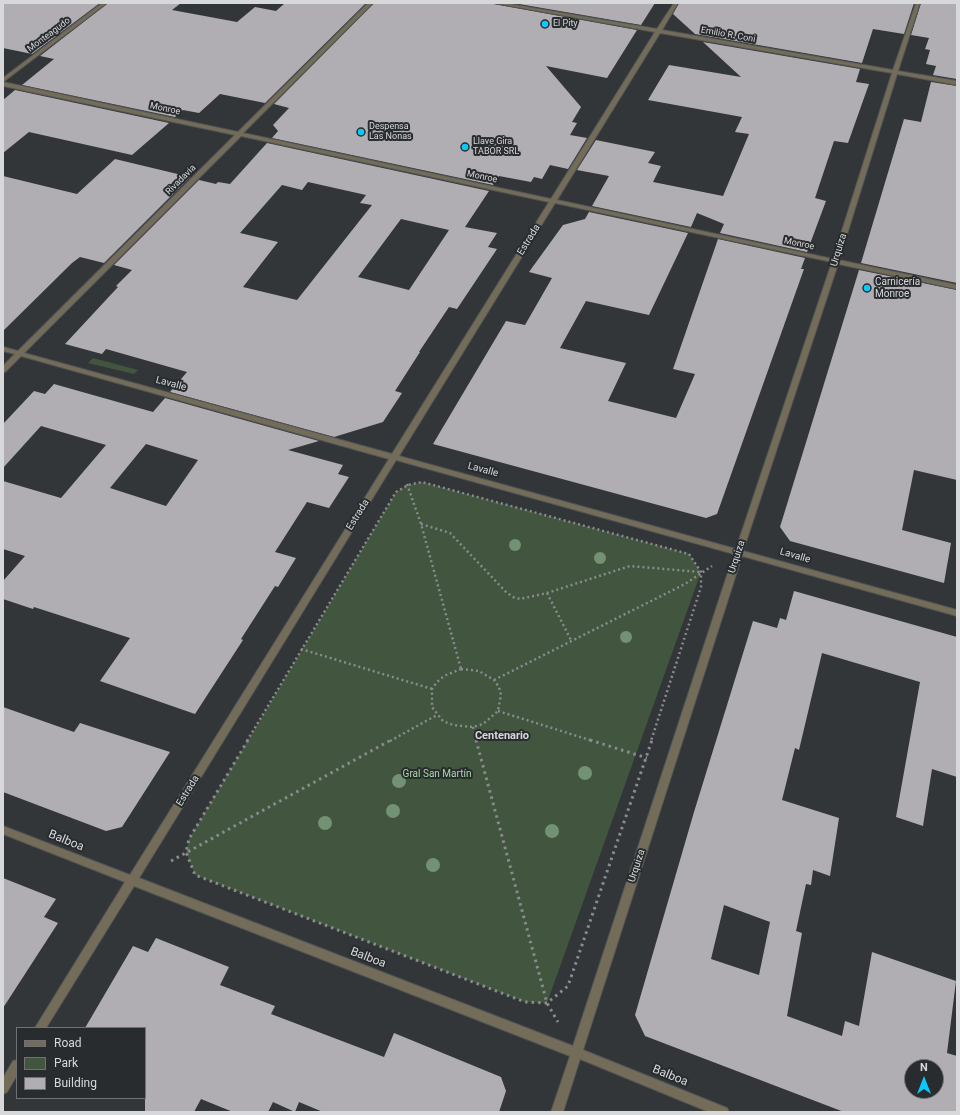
<!DOCTYPE html>
<meta charset="utf-8">
<style>
body{margin:0}
#map{position:relative;width:960px;height:1115px;overflow:hidden;background:#333639;font-family:Roboto,sans-serif}
canvas{display:block}
.frame{position:absolute;inset:0;border:4px solid #d7d8da;pointer-events:none}
.legend{position:absolute;left:16px;top:1027px;width:130px;height:72px;box-sizing:border-box;background:#292c2f;border:1px solid #6f7173;margin:0;padding:5px 7px;list-style:none;font-size:12px;color:#d7d8da}
.legend li{display:flex;align-items:center;gap:8px;height:20px}
.legend b{width:20px;border:1px solid #6f7173}
.north{position:absolute;left:904px;top:1059px;width:40px;height:40px;box-sizing:border-box;background:#292c2f;border:1px solid #6f7173;border-radius:50%;rotate:0deg;font-size:11px;font-weight:700;line-height:16px;text-align:center;color:#d7d8da}
.north::after{content:'';display:block;margin:auto;width:14px;height:18px;background:#0bcafa;clip-path:polygon(50% 0,100% 100%,50% 72%,0 100%)}
</style>
<div id="map">
<canvas width="960" height="1115"></canvas>
<div class="frame"></div>
<ul class="legend">
<li><b style="height:5px;background:#726c59"></b>Road</li>
<li><b style="height:11px;background:#41553f"></b>Park</li>
<li><b style="height:11px;background:#b0aeb3"></b>Building</li>
</ul>
<div class="north">N</div>
</div>
<script>
const context = document.querySelector('canvas').getContext('2d');
context.lineJoin = 'round';
function paint(path, color) { context.fillStyle = color; context.fill(path, 'evenodd'); }
const shape = rows => new Path2D(rows.map(r => 'M' + r).join(''));
function stroke(path, color, width, dash) { context.strokeStyle = color; context.lineWidth = width; context.lineCap = dash ? 'butt' : 'round'; context.setLineDash(dash || []); context.stroke(path); }
function label(font, color, halo, rows, align = 'center') {
  context.font = font + ' Roboto,sans-serif'; context.lineWidth = 4; context.setLineDash([]); context.textBaseline = 'middle'; context.strokeStyle = halo; context.fillStyle = color; for (const [text, x, y, turn = 0] of rows) {
    context.save(); context.translate(x, y); context.rotate((+turn || 0) * Math.PI / 180); context.textAlign = isNaN(turn) ? turn : align; if (halo) context.strokeText(text, 0, 0); context.fillText(text, 0, 0); context.restore();
  }
}
paint(shape([
 [93,358,138,370,134,374,88,363],
 [422,482,689,554,701,572,547,1003,525,1002,195,875,186,852,189,839,396,492,408,485]
]), '#41553f');
paint(shape([
 [3,3,100,3,32,54,3,48],
 [108,3,181,3,172,10,237,22,255,7,276,11,285,3,366,3,265,103,220,94,199,113,183,110,175,117,22,85,54,59,40,56],
 [374,3,493,3,494,4,637,30,607,78,546,66,581,107,572,122,577,123,570,135,587,138,568,169,550,165,542,179,534,177,531,182,499,176,493,185,272,138,278,131,273,125,289,108,274,104],
 [513,3,655,3,641,25],
 [679,3,914,3,904,34,873,29,862,63,695,34,673,14],
 [921,3,957,3,957,79,933,75,936,66,926,64,930,50,925,49,929,38,911,35],
 [703,42,860,69,856,82,869,84,848,143,834,141,815,198,826,201,807,252,720,233,724,224,697,213,691,227,592,206,609,176,577,170,596,140,655,152,648,163,661,166,653,182,723,196,749,134,735,132,742,117,648,100,669,65,741,77],
 [931,82,957,86,957,283,861,263,904,119,921,122],
 [15,90,169,123,132,155,29,132,3,153,3,100],
 [267,143,489,191,465,227,497,233,488,247,497,249,457,309,449,307,419,352,420,352,395,391,402,393,383,422,334,437,170,392,187,372,106,349,102,354,65,344,118,287,116,286,132,270,114,265,199,180,216,184,218,182,230,184],
 [308,182,366,195,360,203,372,205,297,300,243,287,278,242,240,233,282,185,302,190],
 [401,219,449,230,409,290,358,277],
 [115,159,190,177,104,263,80,257,72,263,3,331,3,176,77,194],
 [589,212,688,233,649,315,586,301,560,348,626,363,608,401,676,418,695,374,673,369,718,239,805,258,801,269,804,269,717,514,706,518,433,444,506,321,525,325,552,278,529,272,563,225,585,219],
 [859,270,957,290,957,480,914,470,902,530,951,543,944,583,790,541,780,527],
 [54,384,153,412,165,398,319,441,288,450,343,465,338,474,349,477,329,508,307,502,275,552,296,558,278,587,275,586,241,639,243,640,195,714,100,681,130,638,34,607,33,609,3,599,3,581,25,556,3,549,3,481,61,498,106,445,41,426,3,468,3,424,34,391,45,394],
 [146,444,198,460,166,506,110,488],
 [794,591,957,637,957,777,932,769,923,826,896,817,920,682,822,653,799,750,795,748,782,800,839,818,830,876,813,870,811,885,806,884,796,931,802,933,787,1016,842,1036,845,1021,859,1026,872,952,956,981,947,1053,957,1056,957,1112,844,1112,645,1036,635,1015,694,812,753,621,777,628,780,618,786,620],
 [724,905,770,922,759,975,711,959],
 [912,1067,936,1067,936,1091,912,1091],
 [3,707,74,732,80,723,170,752,122,827,106,831,3,792],
 [3,878,56,899,44,917,58,923,3,1008],
 [156,938,229,967,220,985,275,1006,271,1014,384,1057,394,1033,501,1077,506,1091,499,1112,323,1112,299,1102,295,1112,273,1102,268,1112,233,1112,201,1099,194,1112,145,1112,145,1028,85,1028,133,946,148,952]
]), '#b0aeb3');
const minor = shape([
 [102,3,107,3,3,82,3,78,102,3],
 [368,3,373,3,243,133,551,199,655,32,494,3,504,3,657,29,674,3,678,3,662,30,893,70,916,3,920,3,898,71,957,81,957,85,897,74,839,260,957,285,957,289,838,264,743,551,957,610,957,616,742,556,583,1050,727,1108,729,1112,709,1112,580,1059,563,1112,551,1112,570,1056,134,886,46,1028,35,1028,125,882,3,834,3,826,130,875,389,459,21,356,5,372,3,372,3,366,15,354,3,351,3,347,18,351,235,135,3,86,3,82,238,132,368,3],
 [660,33,892,73,833,259,557,200,660,33],
 [241,136,549,202,392,454,24,353,241,136],
 [555,203,832,262,736,549,399,456,555,203],
 [396,460,734,554,573,1046,139,878,396,460],
 [17,1060,17,1075,7,1092,3,1094,3,1078,13,1061,17,1060]
]);
stroke(minor, '#515356', 2);
stroke(shape([
 [407,484,421,524,461,669],
 [421,524,450,533,506,592,513,597,520,599,547,593,630,566,700,572],
 [547,593,572,642],
 [301,649,432,689],
 [461,669,479,671,494,680,499,687,501,695,498,711,483,724,473,727,453,725,443,721,432,707,432,689,437,682,444,676,461,669],
 [494,680,685,584,712,566],
 [498,711,593,741],
 [473,727,477,741],
 [247,741,396,492,408,485,422,482,689,554,701,572,701,587,651,741],
 [390,741,437,715]
]), '#898b8e', 2.5, [2, 3]);
stroke(shape([
 [248,740,189,839,186,852,195,875,525,1002,547,1003,568,986,652,740],
 [476,740,547,1003,558,1022],
 [590,740,647,758],
 [171,861,391,740]
]), '#898b8e', 3, [2.5, 4]);
paint(minor, '#726c59');
context.fillStyle = '#739173';
for (const [x, y, r] of [
 [515,545,6],
 [600,558,6],
 [626,637,6],
 [585,773,7],
 [399,781,7],
 [393,811,7],
 [325,823,7],
 [552,831,7],
 [433,865,7]
]) { context.beginPath(); context.arc(x, y, r, 0, 2 * Math.PI); context.fill(); }
for (const [x, y, r, color] of [
 [545,24,4,"#0bcafa"],
 [361,132,4,"#0bcafa"],
 [465,147,4,"#0bcafa"],
 [867,288,4,"#0bcafa"]
]) { const dot = new Path2D(); dot.arc(x, y, r, 0, 2 * Math.PI); context.fillStyle = color; context.fill(dot); stroke(dot, '#292c2f', 1.5); }
label('9px', '#d7d8da', '#292c2f', [
 ["El Pity",553,24],
 ["Despensa",369,127],
 ["Las Nonas",369,137],
 ["Llave Gira",473,142],
 ["TABOR SRL",473,152]
], 'left');
label('9px', '#d7d8da', '#292c2f', [
 ["Monteagudo",49,35,-37],
 ["Emilio R. Coni",728,35,10],
 ["Monroe",165,109,12],
 ["Monroe",482,177,12],
 ["Rivadavia",181,180,-45],
 ["Monroe",799,244,12]
]);
label('10px', '#d7d8da', '#292c2f', [
 ["Estrada",529,240,-58],
 ["Urquiza",839,250,-73],
 ["Lavalle",171,384,15],
 ["Lavalle",483,470,15],
 ["Estrada",358,515,-58],
 ["Lavalle",795,556,16],
 ["Urquiza",737,557,-72],
 ["Estrada",188,791,-58],
 ["Urquiza",637,866,-72]
]);
label('10px', '#d7d8da', '#292c2f', [
 ["Carnicería",875,282],
 ["Monroe",875,294]
], 'left');
label('10px', '#a8dba2', '#292c2f', [
 ["Gral San Martín",437,774]
]);
label('bold 11px', '#d7d8da', '#292c2f', [
 ["Centenario",502,736]
]);
label('12px', '#d7d8da', '#292c2f', [
 ["Balboa",66,841,22],
 ["Balboa",368,958,21],
 ["Balboa",670,1076,22]
]);
</script>
